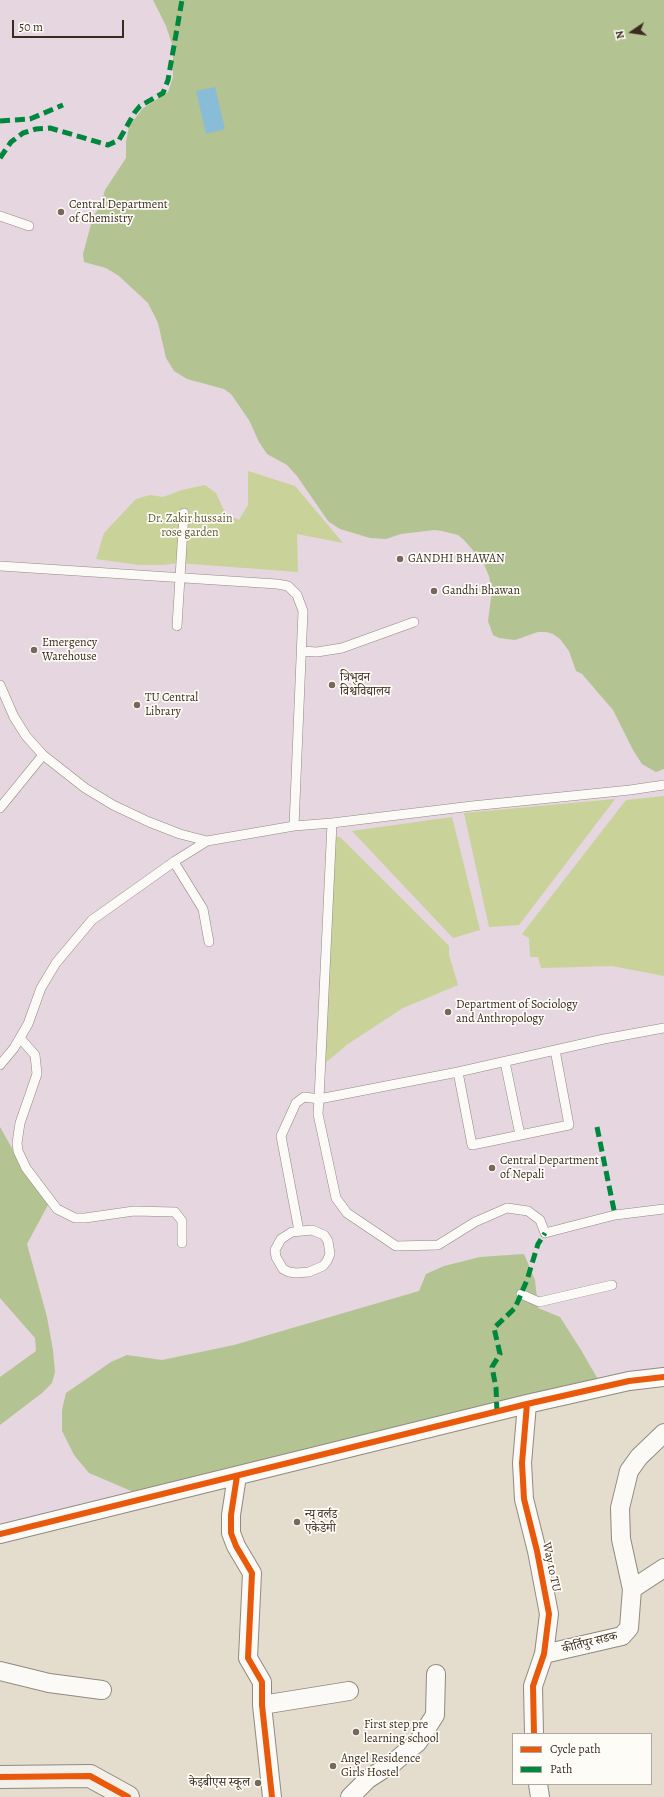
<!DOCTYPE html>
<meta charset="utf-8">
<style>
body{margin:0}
#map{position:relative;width:664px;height:1797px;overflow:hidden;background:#e4dccc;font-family:Alegreya,serif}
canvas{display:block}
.legend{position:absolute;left:512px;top:1733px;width:140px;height:52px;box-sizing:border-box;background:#fdfcf7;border:1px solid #afa8a0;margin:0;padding:5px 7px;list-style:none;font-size:12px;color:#3b2a1e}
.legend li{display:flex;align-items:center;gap:8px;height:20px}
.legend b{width:20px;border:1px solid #afa8a0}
.north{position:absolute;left:612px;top:12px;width:40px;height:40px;-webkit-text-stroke:3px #fdfcf7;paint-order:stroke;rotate:257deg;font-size:11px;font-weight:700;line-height:16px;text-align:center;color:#3b2a1e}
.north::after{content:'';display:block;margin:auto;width:14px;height:18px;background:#3b2a1e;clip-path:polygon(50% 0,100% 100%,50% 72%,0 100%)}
.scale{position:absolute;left:12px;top:20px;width:112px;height:18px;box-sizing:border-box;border:2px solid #3b2a1e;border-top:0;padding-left:5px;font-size:12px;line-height:14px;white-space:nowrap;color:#3b2a1e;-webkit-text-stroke:3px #fdfcf7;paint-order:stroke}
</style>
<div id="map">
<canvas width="664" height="1797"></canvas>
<ul class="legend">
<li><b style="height:5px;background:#e8590c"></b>Cycle path</li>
<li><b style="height:5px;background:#00873e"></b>Path</li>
</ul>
<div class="north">N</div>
<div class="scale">50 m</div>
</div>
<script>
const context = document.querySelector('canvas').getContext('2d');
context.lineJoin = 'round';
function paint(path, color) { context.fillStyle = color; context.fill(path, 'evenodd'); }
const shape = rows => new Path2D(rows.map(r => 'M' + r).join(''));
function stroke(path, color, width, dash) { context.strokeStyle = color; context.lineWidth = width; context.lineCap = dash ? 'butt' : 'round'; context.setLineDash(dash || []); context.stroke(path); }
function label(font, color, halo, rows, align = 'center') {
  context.font = font + ' Alegreya,"Noto Serif Devanagari",serif'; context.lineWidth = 3.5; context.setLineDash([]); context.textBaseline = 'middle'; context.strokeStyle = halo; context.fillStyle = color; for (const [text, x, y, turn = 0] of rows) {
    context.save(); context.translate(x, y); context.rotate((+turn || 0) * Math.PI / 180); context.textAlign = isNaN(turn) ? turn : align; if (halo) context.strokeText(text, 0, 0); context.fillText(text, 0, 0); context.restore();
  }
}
paint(shape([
 [0,0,664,0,664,1371,0,1530]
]), '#e5d6e0');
paint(shape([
 [248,471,295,486,343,543,297,534,298,572,178,563,163,565,139,565,96,559,104,533,136,499,150,495,163,497,182,490,205,485,216,493,225,513,239,520,248,505],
 [664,796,664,976,612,966,541,968,538,957,530,957,529,938,522,934,626,800],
 [615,799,519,925,489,927,464,813],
 [452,817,480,930,453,938,352,831],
 [330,836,340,837,449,946,449,955,458,985,403,1008,348,1044,324,1064]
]), '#c8d299');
paint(shape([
 [153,0,664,0,664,769,656,772,642,764,633,750,613,710,582,674,576,671,569,651,560,639,553,634,546,632,538,632,515,640,499,638,493,635,488,621,492,591,489,576,483,562,464,540,458,535,442,531,434,530,401,534,386,539,370,538,340,529,328,521,297,476,287,465,267,454,259,442,249,420,231,394,224,389,187,379,174,371,166,358,158,323,148,303,119,276,106,268,84,262,83,254,93,217,101,205,105,190,126,158,126,142,129,127,142,109,168,92,173,77,173,47,166,26],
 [0,1127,22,1166,49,1203,27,1244,47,1317,53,1350,55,1372,52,1383,42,1393,0,1425,0,1377,36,1351,35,1338,0,1298],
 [524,1254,535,1280,538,1308,560,1317,581,1350,600,1383,143,1496,89,1473,74,1455,62,1431,62,1410,66,1393,111,1362,127,1355,162,1360,234,1345,419,1291,426,1274,444,1266,480,1257]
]), '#b4c392');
paint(shape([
 [215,87,225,129,206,134,196,91]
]), '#89bcd6');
const lane = shape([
 [0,216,29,226],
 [0,566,277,584,288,586,297,595,303,611,294,826],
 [177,626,184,513],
 [301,651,317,652,342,648,414,622],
 [0,685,14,717,26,736,43,755,85,788,113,805,149,822,180,834,207,841,294,826,332,823,472,806,630,790,664,785],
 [0,808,43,755],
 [332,823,319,1099,458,1072,604,1039,664,1028],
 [174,862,203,909,209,942],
 [20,1038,35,1055,37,1074,20,1123,17,1143,18,1151,26,1168,57,1209,75,1218,85,1218,134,1211,175,1212,182,1221,182,1243],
 [505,1062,520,1135],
 [0,1065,14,1048,28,1024,41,988,56,963,92,920,175,861,207,841],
 [458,1072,472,1145,569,1125,555,1050],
 [312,1230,324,1235,328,1241,330,1254,327,1261,323,1266,309,1272,296,1273,289,1272,283,1269,276,1257,275,1250,281,1239,292,1232,312,1230],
 [299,1231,281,1136,296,1103,304,1097,319,1099,318,1114,336,1198,347,1213,396,1246,438,1245,475,1222,507,1208,528,1211,540,1220,545,1233,615,1215,664,1209],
 [521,1294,539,1302,612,1285]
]);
const street = shape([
 [527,1404,522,1463,524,1499,537,1551,549,1614,544,1654,533,1686,534,1734],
 [237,1476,231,1515,231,1533,236,1546,252,1573,248,1658,262,1682,262,1705,272,1797],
 [0,1534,527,1404,629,1381,664,1377],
 [632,1589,621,1539,620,1508,629,1471,639,1457,664,1433],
 [544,1654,622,1636,629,1628,632,1589,664,1568],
 [0,1671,49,1683,102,1690],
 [262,1705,349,1691],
 [538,1784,540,1797],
 [350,1797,368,1779,393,1763,418,1742,435,1715,436,1674]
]);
const secondary = shape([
 [0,1777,90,1776,128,1797]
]);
stroke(lane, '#908a7f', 10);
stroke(street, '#908a7f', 20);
stroke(secondary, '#908a7f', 24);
stroke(lane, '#fbfaf7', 9);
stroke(street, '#fbfaf7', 18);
stroke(secondary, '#f3f0e9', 22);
stroke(shape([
 [0,121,30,119,63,105],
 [0,158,11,142,23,133,36,129,50,128,108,145,119,140,135,112,140,106,163,93,168,80,182,0],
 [597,1127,615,1215],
 [497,1412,496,1388,492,1367,500,1354,494,1328,515,1308,527,1280,538,1244,545,1233]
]), '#00873e', 5, [10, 5]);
stroke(shape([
 [527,1404,522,1463,524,1499,537,1551,549,1614,544,1654,533,1686,534,1734],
 [237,1476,231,1515,231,1533,236,1546,252,1573,248,1658,262,1682,262,1705,272,1797],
 [0,1534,527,1404,629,1381,664,1377],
 [0,1777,90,1776,128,1797]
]), '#e8590c', 6);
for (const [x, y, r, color] of [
 [61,212,4,"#76685b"],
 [400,559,4,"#76685b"],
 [434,591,4,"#76685b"],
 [34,650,4,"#76685b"],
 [332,685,4,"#76685b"],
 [137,705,4,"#76685b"],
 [448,1012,4,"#76685b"],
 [492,1168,4,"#76685b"],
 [297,1522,4,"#76685b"],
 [356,1732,4,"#76685b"],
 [333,1766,4,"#76685b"],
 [258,1783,4,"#76685b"]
]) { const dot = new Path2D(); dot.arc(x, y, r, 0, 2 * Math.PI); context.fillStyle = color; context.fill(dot); stroke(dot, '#fdfcf7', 1.5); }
label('12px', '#3b2a1e', '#fdfcf7', [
 ["Central Department",69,205],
 ["of Chemistry",69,219],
 ["GANDHI BHAWAN",408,559],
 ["Gandhi Bhawan",442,591],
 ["Emergency",42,643],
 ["Warehouse",42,657],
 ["त्रिभुवन",340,678],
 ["विश्वविद्यालय",340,692],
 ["TU Central",145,698],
 ["Library",145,712],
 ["Department of Sociology",456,1005],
 ["and Anthropology",456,1019],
 ["Central Department",500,1161],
 ["of Nepali",500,1175],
 ["न्यु वर्लड",305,1515],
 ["एकेडेमी",305,1529],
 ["First step pre",364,1725],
 ["learning school",364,1739],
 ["Angel Residence",341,1759],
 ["Girls Hostel",341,1773],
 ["केइबीएस स्कूल",250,1783,"right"]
], 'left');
label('12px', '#5e5a36', '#fdfcf7', [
 ["Dr. Zakir hussain",190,519],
 ["rose garden",190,533]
]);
label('12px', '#3b2a1e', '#fdfcf7', [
 ["Way to TU",551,1567,78],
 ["कीर्तिपुर सडक",590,1643,-14]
]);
</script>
